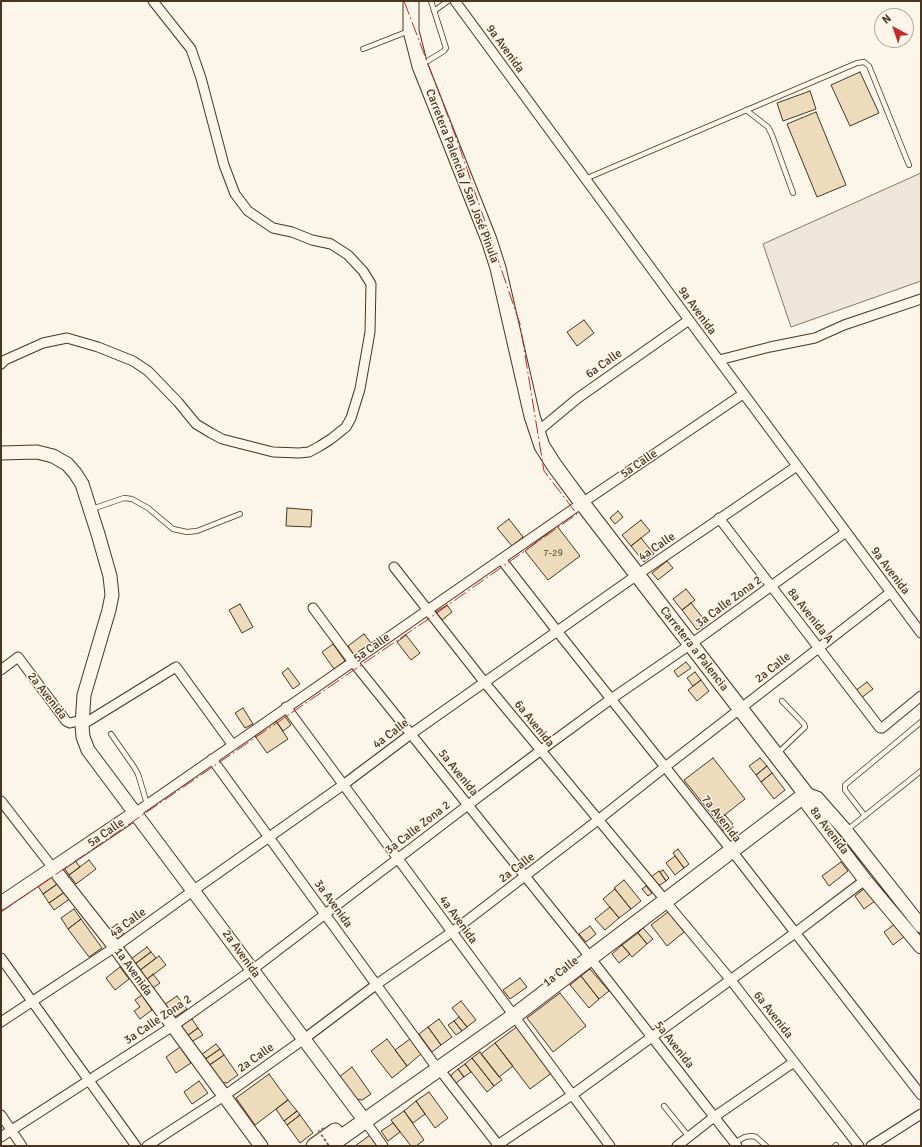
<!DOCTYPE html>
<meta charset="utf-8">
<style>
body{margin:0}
#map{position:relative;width:922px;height:1147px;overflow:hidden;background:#fbf6e9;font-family:Signika,sans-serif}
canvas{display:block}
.frame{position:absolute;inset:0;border:2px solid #4a3520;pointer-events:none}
.north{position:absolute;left:874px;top:8px;width:40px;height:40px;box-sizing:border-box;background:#fbf6e9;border:1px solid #b4a999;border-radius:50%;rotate:320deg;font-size:11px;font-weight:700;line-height:16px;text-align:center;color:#4a3520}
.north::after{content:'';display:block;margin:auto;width:14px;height:18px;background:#c62828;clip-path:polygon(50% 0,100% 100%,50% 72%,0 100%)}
</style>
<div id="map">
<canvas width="922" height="1147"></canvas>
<div class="frame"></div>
<div class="north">N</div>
</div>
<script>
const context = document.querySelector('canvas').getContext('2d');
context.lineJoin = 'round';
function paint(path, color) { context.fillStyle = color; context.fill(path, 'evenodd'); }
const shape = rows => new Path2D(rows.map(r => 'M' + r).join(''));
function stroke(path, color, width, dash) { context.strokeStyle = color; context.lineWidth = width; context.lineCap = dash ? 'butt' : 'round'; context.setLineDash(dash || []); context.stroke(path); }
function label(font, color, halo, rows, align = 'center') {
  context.font = font + ' Signika,sans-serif'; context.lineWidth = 3; context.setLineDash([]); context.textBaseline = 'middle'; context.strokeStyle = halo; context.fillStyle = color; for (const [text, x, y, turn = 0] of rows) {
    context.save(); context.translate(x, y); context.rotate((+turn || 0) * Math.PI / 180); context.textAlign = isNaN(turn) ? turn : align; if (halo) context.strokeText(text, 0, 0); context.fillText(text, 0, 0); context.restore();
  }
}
const green = shape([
 [921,173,921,281,791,327,763,244,921,173]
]);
paint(green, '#ede6d9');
stroke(green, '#887966', 1);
const building = shape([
 [860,72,879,113,850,126,831,85,860,72],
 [810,91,816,109,783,121,777,103,810,91],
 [816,112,846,185,817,197,787,124,816,112],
 [584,320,594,333,577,346,567,332,584,320],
 [287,508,312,510,311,527,286,526,287,508],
 [618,511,623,517,615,524,610,518,618,511],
 [509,519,523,537,512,546,497,528,509,519],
 [641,520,650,531,631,546,622,535,641,520],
 [557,526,580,556,548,580,525,551,557,526],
 [641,538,654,554,644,562,631,546,641,538],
 [667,561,673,568,658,580,652,573,667,561],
 [686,589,695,600,682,610,673,599,686,589],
 [691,603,707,623,697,630,682,610,691,603],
 [240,604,253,627,242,633,229,610,240,604],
 [447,605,452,612,442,620,436,612,447,605],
 [364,634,371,643,354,655,348,646,364,634],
 [406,635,420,653,411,660,397,642,406,635],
 [333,644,345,661,334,669,322,652,333,644],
 [686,662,691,668,678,677,674,671,686,662],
 [288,668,300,684,293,689,282,673,288,668],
 [695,672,701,680,693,686,687,678,695,672],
 [701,680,709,691,697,701,688,690,701,680],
 [867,682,873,689,861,698,855,691,867,682],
 [243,708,253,724,245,728,235,713,243,708],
 [284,715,291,725,283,731,276,721,284,715],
 [276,721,288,739,267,753,255,736,276,721],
 [713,758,745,799,717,821,684,780,713,758],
 [760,758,767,766,756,775,749,766,760,758],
 [767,766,772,773,761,782,756,775,767,766],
 [772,773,785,790,774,799,761,782,772,773],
 [725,815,733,824,729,828,721,818,725,815],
 [721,818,729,828,724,831,717,821,721,818],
 [678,849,689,864,684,868,673,853,678,849],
 [675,856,684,868,675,875,666,863,675,856],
 [74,859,80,867,69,875,65,869,66,865,74,859],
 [89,860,96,869,76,884,69,875,89,860],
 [841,862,848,871,829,886,822,876,841,862],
 [663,870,669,878,666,881,660,872,663,870],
 [659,871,666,881,660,885,657,885,651,877,659,871],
 [55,875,60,882,43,894,38,886,55,875],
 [624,880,641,901,631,909,614,888,624,880],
 [60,882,66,891,49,903,43,894,60,882],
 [646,886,652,893,648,896,642,889,646,886],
 [865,888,875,901,864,909,855,896,865,888],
 [615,889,631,909,619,918,603,899,615,889],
 [66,891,71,898,54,910,49,903,66,891],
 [610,907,619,918,605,930,595,919,610,907],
 [74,909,81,919,68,929,61,918,74,909],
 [668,912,684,932,667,946,651,925,668,912],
 [81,919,102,948,89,957,68,929,81,919],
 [117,924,124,934,116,940,109,930,117,924],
 [895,924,905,936,893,945,884,932,895,924],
 [590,926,596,934,586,942,579,934,590,926],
 [643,928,653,939,647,944,638,933,643,928],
 [638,933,647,944,632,957,622,945,638,933],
 [622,945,630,954,619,963,612,954,622,945],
 [147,947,151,952,135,964,131,959,147,947],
 [151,952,156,958,139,971,135,964,151,952],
 [159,956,166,965,146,980,139,971,159,956],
 [120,967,129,979,115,990,106,978,120,967],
 [590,969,609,991,599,999,581,976,590,969],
 [153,974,160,983,153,988,146,980,153,974],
 [581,976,599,999,589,1008,570,985,581,976],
 [520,978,527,987,510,999,503,990,520,978],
 [560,993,586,1026,553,1052,527,1018,560,993],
 [142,995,152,1010,140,1019,134,1011,140,1007,135,1000,142,995],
 [177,996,187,1009,175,1017,171,1015,164,1005,177,996],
 [461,1001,476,1020,467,1027,452,1008,461,1001],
 [459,1017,467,1027,462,1031,454,1021,459,1017],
 [192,1019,198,1028,187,1036,182,1029,182,1025,192,1019],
 [439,1019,452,1037,441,1045,428,1027,439,1019],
 [454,1021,462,1031,456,1035,448,1025,454,1021],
 [518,1026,553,1072,530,1089,495,1043,518,1026],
 [428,1027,441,1045,432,1052,419,1034,428,1027],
 [198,1028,203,1035,191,1042,187,1036,198,1028],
 [387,1039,407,1066,392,1078,371,1051,387,1039],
 [410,1039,421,1054,407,1066,395,1050,410,1039],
 [495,1043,513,1066,499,1077,481,1054,495,1043],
 [216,1044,220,1049,204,1060,201,1055,216,1044],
 [180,1047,191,1063,176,1073,166,1057,180,1047],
 [220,1049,224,1055,208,1066,204,1060,220,1049],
 [480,1052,502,1080,494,1086,472,1058,480,1052],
 [224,1055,238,1075,227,1083,220,1082,208,1066,224,1055],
 [472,1058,494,1086,487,1092,465,1064,472,1058],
 [465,1064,471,1072,464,1077,458,1069,465,1064],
 [352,1067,371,1094,362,1100,356,1099,339,1077,352,1067],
 [458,1069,464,1077,456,1083,451,1077,452,1074,458,1069],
 [269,1074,288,1100,255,1125,236,1098,269,1074],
 [199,1081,208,1093,192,1104,184,1092,199,1081],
 [429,1092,448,1118,435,1128,416,1101,429,1092],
 [288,1100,297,1111,284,1121,276,1109,288,1100],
 [416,1101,425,1114,413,1123,404,1111,416,1101],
 [297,1111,300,1115,287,1125,284,1121,297,1111],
 [404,1111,424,1140,416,1146,411,1146,391,1120,404,1111],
 [300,1115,313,1133,300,1143,287,1125,300,1115],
 [393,1123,400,1132,388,1141,381,1131,393,1123],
 [370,1135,378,1146,355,1146,370,1135]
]);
paint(building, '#ecdcbc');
stroke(building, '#4a3520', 1);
const lane = shape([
 [434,11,448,1],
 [363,49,409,31],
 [421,65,444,51,446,48,431,1],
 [746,110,768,127,772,135,793,193],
 [585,179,857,63,864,62,869,66,909,165],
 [92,509,124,498,132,499,148,508,173,529,187,532,197,531,240,514],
 [111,734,134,767,138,774,147,804],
 [777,754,805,727,804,724,782,701],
 [865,816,845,790,845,785,921,722],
 [847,830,921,771],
 [664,1106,689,1137],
 [734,1143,745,1137,752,1136,756,1137,766,1146],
 [835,1146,836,1145]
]);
const street = shape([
 [455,1,689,320,921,633],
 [719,360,770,347,815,338,844,325,921,299],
 [1,364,5,360,43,343,67,338,98,347,133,361,148,371,178,402,196,424,211,433,222,439,273,452,299,453,309,452,320,446,331,439,346,427,351,418,360,389,370,332,371,284,363,271,348,255,331,244,312,240,292,232,273,228,248,211,235,194,224,165,201,78,191,49,153,1],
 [537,432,578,398,689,320],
 [719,518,880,728,882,728,921,696],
 [501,559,557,631,732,851,921,1095],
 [394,567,485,683,660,894],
 [313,608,353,662,586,952],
 [1,670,18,657,66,721,70,723,82,720],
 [286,707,610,1146],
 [82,725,176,667,232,744],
 [212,759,434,1064],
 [1,801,53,868],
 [135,813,582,503,743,394],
 [665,901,730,979,859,1146],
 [1,958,136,1146],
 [591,959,737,1146],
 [1,1022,115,947,194,890,343,785,411,734,637,575,797,466],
 [439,1069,499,1146],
 [1,1115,22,1146],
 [365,1121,383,1146],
 [1,1137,173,1026,252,970,468,805,540,751,611,699,691,644,846,532],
 [147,1146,224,1096,304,1039,377,984,452,932,598,820,665,767,891,592],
 [496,1146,572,1095,795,933,865,880],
 [677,1146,714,1117,794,1062],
 [871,1146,921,1114]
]);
const secondary = shape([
 [1,453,37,452,53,456,67,464,75,473,82,484,98,534,110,576,112,595,109,610,84,695,82,725,83,737,88,750,365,1121],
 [806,794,808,805,865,880,921,947],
 [806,794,817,798,846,831,921,926],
 [53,868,115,947,261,1146],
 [1,903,135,813]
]);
const primary = shape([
 [314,1146,335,1131],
 [329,1146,514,1016,806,794,582,503,554,465,542,446,532,416,498,268,489,240,420,66,411,31,411,1]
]);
stroke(lane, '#4a3520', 6);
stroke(street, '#4a3520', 11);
stroke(secondary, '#4a3520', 15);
stroke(primary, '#4a3520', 17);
stroke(lane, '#fbf6e9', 4.5);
stroke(street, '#fbf6e9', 9);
stroke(secondary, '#fbf6e9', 13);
stroke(primary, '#fbf6e9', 15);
stroke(shape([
 [324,1128,319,1131,329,1146]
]), '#7f6f5c', 2, [3, 2]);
stroke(shape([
 [1,912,424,622,577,514,544,471,520,324,457,140,404,1]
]), '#c62828', 1, [14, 3, 2, 3]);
label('10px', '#725f47', null, [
 ["7-29",553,553]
]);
label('12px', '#4a3520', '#fbf6e9', [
 ["9a Avenida",505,49,54],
 ["Carretera Palencia / San José Pinula",462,176,69],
 ["9a Avenida",697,311,54],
 ["6a Calle",604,364,-35],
 ["5a Calle",639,464,-34],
 ["4a Calle",657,547,-34],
 ["9a Avenida",890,571,53],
 ["3a Calle Zona 2",729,602,-36],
 ["8a Avenida A",810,616,52],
 ["5a Calle",372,648,-35],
 ["Carretera a Palencia",694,649,52],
 ["2a Calle",773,668,-38],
 ["2a Avenida",47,696,52],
 ["6a Avenida",534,724,51],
 ["4a Calle",391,734,-37],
 ["5a Avenida",458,773,51],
 ["7a Avenida",721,819,52],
 ["3a Calle Zona 2",418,828,-38],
 ["8a Avenida",829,831,53],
 ["5a Calle",106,833,-34],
 ["2a Calle",517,868,-37],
 ["3a Avenida",333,904,54],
 ["4a Avenida",458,920,54],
 ["4a Calle",128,923,-36],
 ["2a Avenida",241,954,54],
 ["1a Avenida",133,972,54],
 ["1a Calle",561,972,-38],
 ["6a Avenida",773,1015,52],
 ["3a Calle Zona 2",158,1020,-34],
 ["5a Avenida",674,1045,52],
 ["2a Calle",256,1058,-35]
]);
</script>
